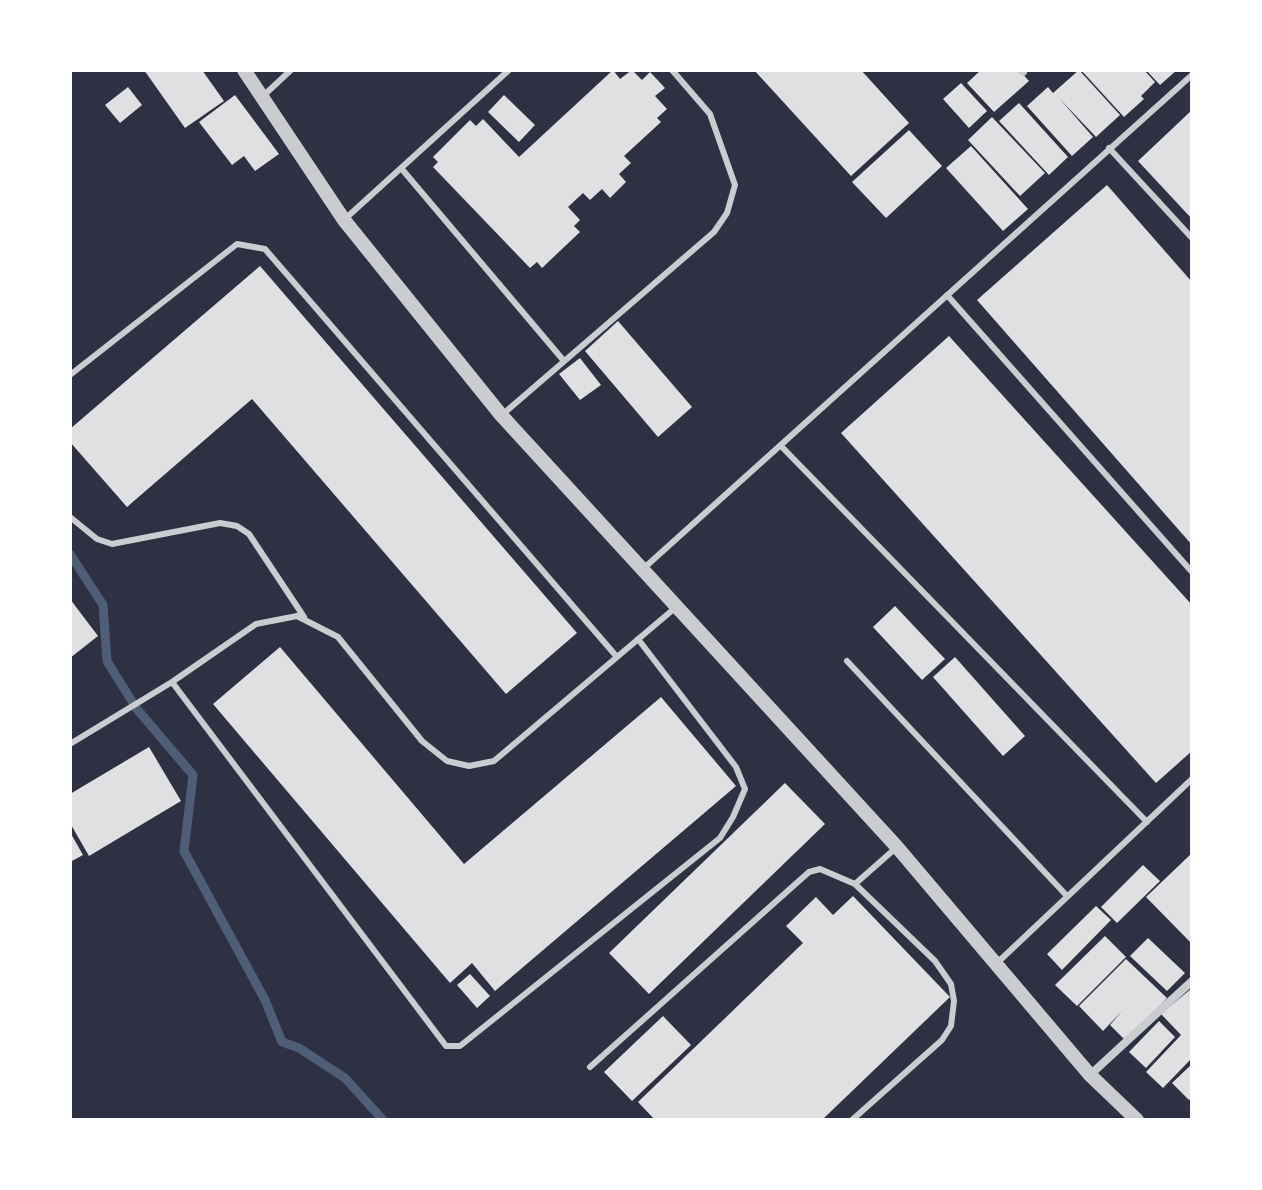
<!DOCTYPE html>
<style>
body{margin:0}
#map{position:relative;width:1262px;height:1190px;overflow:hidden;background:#2d3142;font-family:"DM Sans",sans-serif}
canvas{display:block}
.frame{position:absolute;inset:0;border:72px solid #fff;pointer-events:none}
</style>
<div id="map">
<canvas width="1262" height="1190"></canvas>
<div class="frame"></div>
</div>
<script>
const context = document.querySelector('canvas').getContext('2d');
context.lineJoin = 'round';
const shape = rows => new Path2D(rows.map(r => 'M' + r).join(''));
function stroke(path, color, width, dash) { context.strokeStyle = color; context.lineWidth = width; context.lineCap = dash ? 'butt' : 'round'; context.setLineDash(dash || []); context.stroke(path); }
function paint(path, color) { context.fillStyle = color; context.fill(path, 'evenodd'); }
stroke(shape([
 [70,554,103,605,107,661,136,708,193,775,184,851,265,1000,282,1042,299,1048,345,1078,383,1120]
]), '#4f5d75', 9);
paint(shape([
 [144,70,202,70,224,101,185,128],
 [613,70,620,79,632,70,642,80,650,72,665,88,655,96,667,109,657,118,661,122,624,156,631,163,619,174,626,182,610,198,602,189,590,200,583,193,568,207,580,220,574,226,580,232,542,268,537,262,530,268,433,167,438,162,433,157,470,120,476,126,483,119,519,157],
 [754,70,861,70,909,123,851,176],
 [981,70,1019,70,1029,81,994,112,967,83],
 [1079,70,1120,115,1096,137,1059,98,1093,137,1072,156,1027,106,1048,87,1053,93],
 [1081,70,1144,70,1155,82,1141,96,1144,99,1124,117],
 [1146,70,1177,70,1160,85],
 [961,83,987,111,969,128,943,99],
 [128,87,142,105,120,123,105,105],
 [235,95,279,154,255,171,244,156,232,165,199,122],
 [504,95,535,125,519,142,488,112],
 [1019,103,1068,157,1049,175,999,121],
 [1192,110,1192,219,1138,161],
 [992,117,1045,173,1020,196,968,140],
 [909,130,942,166,886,218,852,182],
 [971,146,1028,209,1003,231,946,168],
 [1107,185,1192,282,1192,545,977,300],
 [260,266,577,633,506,694,252,399,127,507,70,442,70,429],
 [618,321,692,407,658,437,585,351],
 [949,336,1192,605,1192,751,1156,783,841,433],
 [580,358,601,385,580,400,559,374],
 [70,599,98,636,70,658],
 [895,606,945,659,922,680,873,627],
 [280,647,464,864,661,697,736,786,495,991,472,963,450,983,213,704],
 [955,657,1025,736,1003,756,933,677],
 [149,747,181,801,89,856,70,823,70,794],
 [785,783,825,824,649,994,609,953],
 [70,832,83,855,70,862],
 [1192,853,1192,944,1146,897],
 [1143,865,1160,881,1117,923,1101,907],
 [853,896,950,997,822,1120,655,1120,638,1102,803,943,786,926,816,897,833,915],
 [1096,906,1111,920,1062,970,1047,954],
 [1105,936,1126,957,1077,1006,1055,985],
 [1148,938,1185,973,1167,991,1130,956],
 [1126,959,1167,998,1126,1041,1110,1025,1122,1011,1103,1031,1079,1006],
 [470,974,490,996,477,1008,457,985],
 [1192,988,1192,1058,1163,1088,1146,1072,1181,1035,1161,1014],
 [663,1016,691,1045,632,1101,604,1072],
 [1159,1021,1175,1037,1146,1068,1129,1052],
 [1192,1064,1192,1097,1189,1100,1172,1083]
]), '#e0e0e3');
stroke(shape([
 [262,97,291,70],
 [1109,148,1192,238],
 [401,168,564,361],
 [346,218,509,70],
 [947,295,1192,572],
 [70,375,237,244,265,249,617,657],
 [503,414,714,232,727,213,735,185,710,114,672,70],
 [781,446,1147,822],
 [70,517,97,539,112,544,220,523,237,526,249,534,304,617],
 [644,568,1192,75],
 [847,661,1067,896],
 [172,682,446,1046,460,1046,720,838,733,817,745,789,736,767,638,639],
 [70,744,172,682,256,624,297,616,338,637,422,741,447,761,469,766,494,761,675,608],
 [997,963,1192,779],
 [590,1067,809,872,820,869,855,884,897,847],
 [852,1120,942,1040,951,1026,954,1001,951,984,935,961,855,884]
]), '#caccd0', 6);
stroke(shape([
 [1021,70,1023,72],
 [1090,1075,1192,981]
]), '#caccd0', 8);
stroke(shape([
 [244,70,344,220,501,415,897,847,1090,1075,1137,1120]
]), '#caccd0', 14);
</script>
